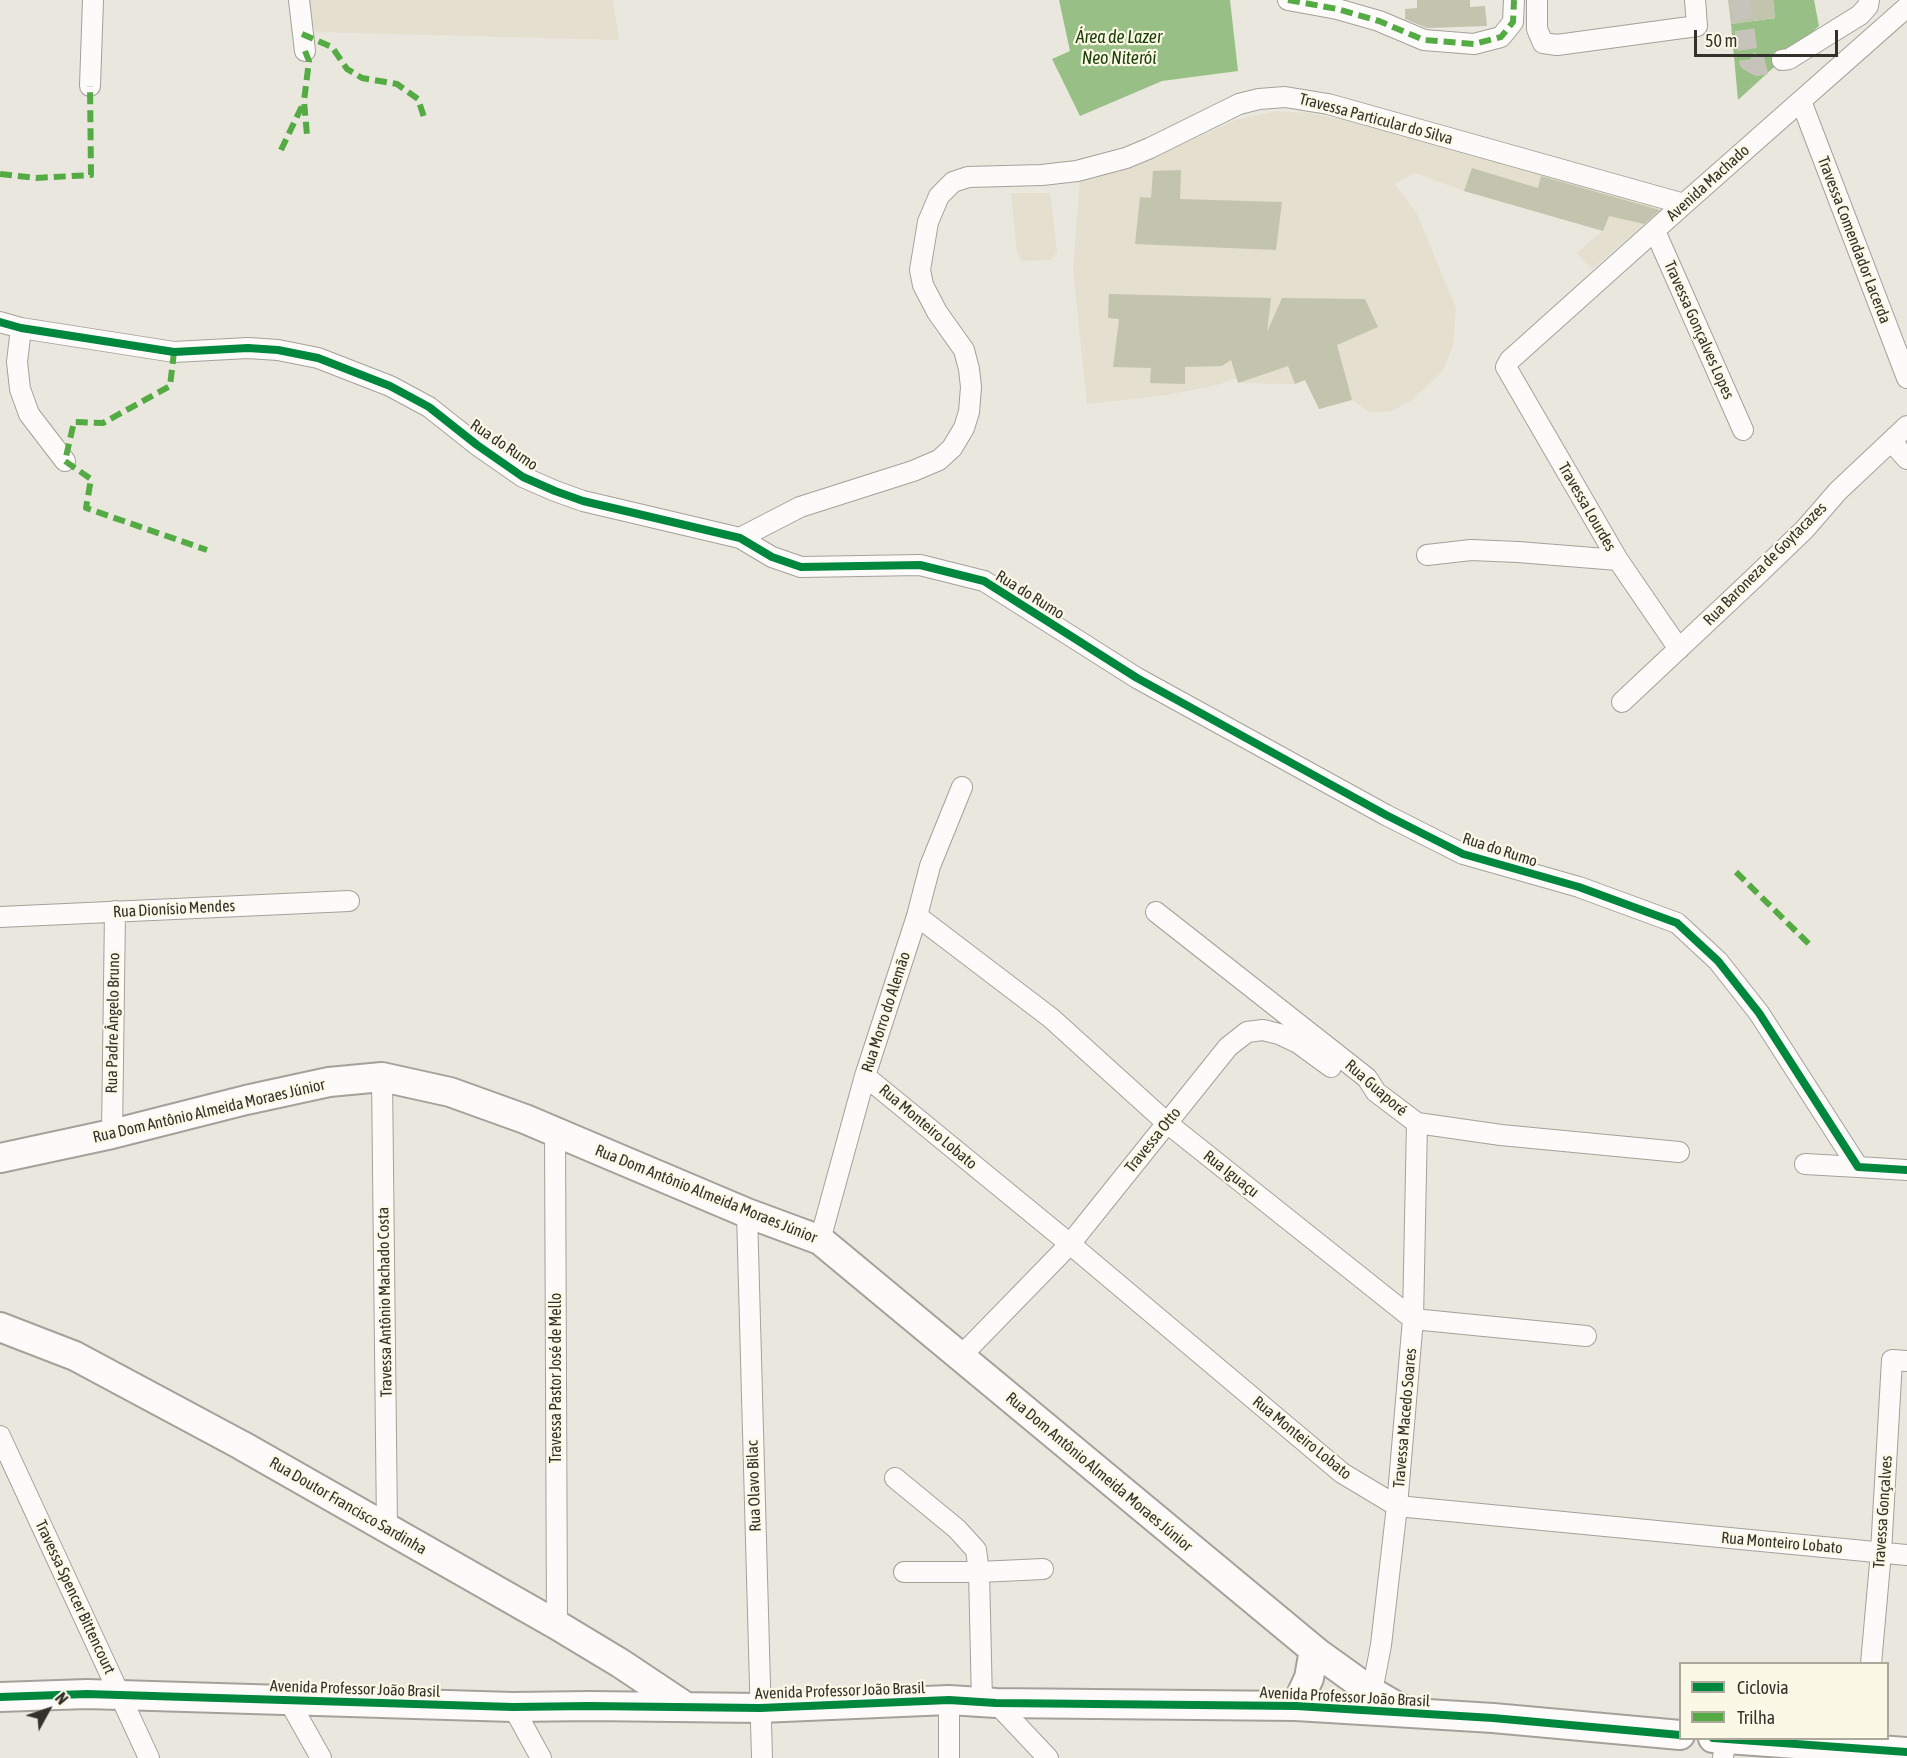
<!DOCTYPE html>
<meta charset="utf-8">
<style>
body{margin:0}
#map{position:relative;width:1907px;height:1758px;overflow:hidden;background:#eae7de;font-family:"Asap Condensed",sans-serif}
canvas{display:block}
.legend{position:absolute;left:1679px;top:1662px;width:210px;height:78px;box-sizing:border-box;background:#fcf8e6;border:2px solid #aca89b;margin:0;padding:8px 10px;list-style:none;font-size:18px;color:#33312b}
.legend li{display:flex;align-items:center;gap:12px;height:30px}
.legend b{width:30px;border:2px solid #aca89b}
.north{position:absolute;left:18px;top:1680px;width:60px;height:60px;-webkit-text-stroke:4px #fcf8e6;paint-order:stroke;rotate:50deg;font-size:16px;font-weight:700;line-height:24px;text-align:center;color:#33312b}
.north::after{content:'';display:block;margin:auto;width:21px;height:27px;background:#33312b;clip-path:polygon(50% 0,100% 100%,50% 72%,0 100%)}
.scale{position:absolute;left:1694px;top:30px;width:144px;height:27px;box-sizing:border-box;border:3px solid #33312b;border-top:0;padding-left:8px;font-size:18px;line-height:21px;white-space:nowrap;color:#33312b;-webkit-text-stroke:4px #fcf8e6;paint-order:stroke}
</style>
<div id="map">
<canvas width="1907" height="1758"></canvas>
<ul class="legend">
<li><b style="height:8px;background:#00873e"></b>Ciclovia</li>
<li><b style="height:8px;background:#54ab44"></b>Trilha</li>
</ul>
<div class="north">N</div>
<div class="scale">50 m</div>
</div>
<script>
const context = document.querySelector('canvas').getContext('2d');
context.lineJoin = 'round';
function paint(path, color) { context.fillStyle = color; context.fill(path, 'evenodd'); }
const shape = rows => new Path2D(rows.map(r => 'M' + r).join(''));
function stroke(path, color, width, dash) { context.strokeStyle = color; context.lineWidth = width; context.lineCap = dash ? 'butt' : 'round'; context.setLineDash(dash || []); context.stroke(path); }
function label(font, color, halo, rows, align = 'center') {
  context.font = font + ' "Asap Condensed",sans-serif'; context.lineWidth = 4.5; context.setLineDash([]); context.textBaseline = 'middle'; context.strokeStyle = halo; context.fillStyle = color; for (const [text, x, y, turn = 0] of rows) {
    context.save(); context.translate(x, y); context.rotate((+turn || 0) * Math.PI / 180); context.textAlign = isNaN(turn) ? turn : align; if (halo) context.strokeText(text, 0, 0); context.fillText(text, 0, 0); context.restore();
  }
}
paint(shape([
 [310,0,613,0,619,40,317,32,311,28],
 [1276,111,1308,113,1349,121,1659,207,1659,212,1592,269,1576,253,1603,231,1464,191,1415,173,1395,184,1417,214,1456,308,1453,346,1442,372,1412,400,1392,411,1369,412,1352,400,1319,409,1305,380,1295,384,1238,383,1236,378,1217,385,1167,395,1087,404,1073,269,1080,180,1137,165,1236,120],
 [1011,193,1050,193,1057,252,1051,260,1021,261,1017,252]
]), '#e4dfce');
paint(shape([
 [1059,0,1230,0,1238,71,1162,81,1080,116,1052,59,1070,51],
 [1773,0,1814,0,1819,26,1738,100,1731,24,1775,18]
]), '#98c086');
paint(shape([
 [1417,0,1470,0,1470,7,1485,6,1487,26,1427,28,1405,19,1405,9,1417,8],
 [1728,0,1773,0,1775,18,1731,24],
 [1472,168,1538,188,1541,176,1660,210,1644,224,1609,216,1603,231,1464,191],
 [1181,170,1180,199,1282,202,1276,250,1135,244,1140,197,1151,198,1153,171],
 [1109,294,1271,298,1267,332,1282,298,1365,299,1378,327,1337,345,1352,400,1319,409,1305,380,1295,384,1288,366,1238,383,1231,360,1222,366,1185,367,1185,384,1150,383,1151,368,1113,367,1119,319,1108,318]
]), '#c3c4ae');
stroke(shape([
 [1740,0,1749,61,1758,66,1782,60]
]), '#c5c3ba', 20, [20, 10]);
const street = shape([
 [299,0,305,51],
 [1288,0,1337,9,1379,21,1424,40,1474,44,1501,37,1513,22,1514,0],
 [1537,0,1537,29,1543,43,1557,45,1697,26,1695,0],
 [1782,60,1789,59,1860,15,1868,6,1869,0],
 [90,86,93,0],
 [1801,101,1907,378],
 [1655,231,1743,430],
 [0,322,21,328,174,352,248,348,278,350,318,358,390,386,429,407,477,445,523,477,555,491,583,501,740,538,772,557,801,567,920,565,984,581,1137,678,1386,815,1463,854,1579,887,1677,923,1718,961,1759,1013,1858,1167,1907,1170],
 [21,328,17,362,20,389,29,414,65,461],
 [1891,441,1907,459],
 [740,538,800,507,913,471,939,460,952,448,964,428,969,412,971,387,969,369,964,350,937,312,923,285,920,270,928,222,939,196,953,182,968,177,1042,175,1077,171,1126,158,1150,148,1239,104,1259,99,1285,97,1328,104,1684,204],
 [1427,555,1471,550,1518,552,1618,560],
 [1679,649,1618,560,1506,367,1510,360,1684,204,1907,7],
 [1622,702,1752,580,1805,529,1838,491,1907,426],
 [1156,912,1367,1078,1376,1092,1417,1123,1501,1135,1679,1152],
 [917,916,1051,1018,1167,1123,1413,1319,1586,1336],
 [0,917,349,901],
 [865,1076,1070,1244,1342,1473,1397,1506,1907,1555],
 [382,1077,387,1528],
 [555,1131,557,1625],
 [112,1134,115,911],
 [1805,1164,1858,1167],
 [747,1213,762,1758],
 [820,1240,865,1076,917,916,930,866,962,787],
 [961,1356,1070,1244,1228,1047,1247,1032,1263,1030,1279,1034,1298,1043,1331,1067],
 [0,1436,149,1758],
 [895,1478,957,1529,976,1550,979,1572,982,1702],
 [904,1572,979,1572,1043,1569],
 [1871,1664,1881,1552,1892,1360,1907,1361],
 [949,1700,949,1758],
 [289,1701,321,1758],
 [1370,1702,1381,1645,1397,1506,1413,1319,1417,1123],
 [996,1703,1048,1758],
 [513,1707,541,1758],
 [1723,1758,1725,1740]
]);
const secondary = shape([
 [0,1158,112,1134,246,1100,329,1082,382,1077,450,1092,525,1119,747,1213,820,1240,1319,1654,1372,1692,1403,1710],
 [0,1327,75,1356,241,1445,557,1625,620,1663,686,1707],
 [0,1697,87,1694,513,1707,589,1706,760,1708,949,1700,996,1703,1296,1706,1493,1718,1680,1735],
 [1296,1706,1309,1678,1314,1650],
 [1713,1738,1907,1752]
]);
stroke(street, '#a4a19a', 22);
stroke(secondary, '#a4a19a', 32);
stroke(street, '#fcfbfa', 20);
stroke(secondary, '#fcfbfa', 28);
stroke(shape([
 [1288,0,1337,9,1379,21,1424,40,1474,44,1501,37,1513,22,1514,0],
 [302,34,332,47,347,69,362,78,397,84,418,99,425,120],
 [305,51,309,61,304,101,307,135],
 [281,150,303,104],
 [0,174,36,178,91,175,90,86],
 [174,352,170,386,103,423,74,422,65,461,91,479,86,508,207,550],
 [1736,872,1812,947]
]), '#54ab44', 6, [12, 6]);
stroke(shape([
 [0,322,21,328,174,352,248,348,278,350,318,358,390,386,429,407,477,445,523,477,555,491,583,501,740,538,772,557,801,567,920,565,984,581,1137,678,1386,815,1463,854,1579,887,1677,923,1718,961,1759,1013,1858,1167,1907,1170],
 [0,1697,87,1694,513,1707,589,1706,760,1708,949,1700,996,1703,1296,1706,1493,1718,1680,1735],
 [1713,1738,1907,1752]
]), '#00873e', 8);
label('16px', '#33312b', '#fcf8e6', [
 ["Travessa Particular do Silva",1376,119,15],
 ["Avenida Machado",1708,183,-42],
 ["Travessa Comendador Lacerda",1854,240,69],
 ["Travessa Gonçalves Lopes",1699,330,66],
 ["Rua do Rumo",504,445,34],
 ["Travessa Lourdes",1587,507,60],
 ["Rua Baroneza de Goytacazes",1765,564,-45],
 ["Rua do Rumo",1030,595,32],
 ["Rua do Rumo",1500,850,18],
 ["Rua Dionísio Mendes",174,909,-3],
 ["Rua Morro do Alemão",886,1012,-72],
 ["Rua Padre Ângelo Bruno",113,1023,-89],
 ["Rua Guaporé",1376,1088,41],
 ["Rua Dom Antônio Almeida Moraes Júnior",209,1111,-13],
 ["Rua Monteiro Lobato",928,1127,40],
 ["Travessa Otto",1153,1140,-51],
 ["Rua Iguaçu",1231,1174,38],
 ["Rua Dom Antônio Almeida Moraes Júnior",706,1194,22],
 ["Travessa Antônio Machado Costa",385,1302,-91],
 ["Travessa Pastor José de Mello",556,1378,-90],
 ["Travessa Macedo Soares",1405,1418,-85],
 ["Rua Monteiro Lobato",1302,1438,39],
 ["Rua Dom Antônio Almeida Moraes Júnior",1099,1472,40],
 ["Rua Olavo Bilac",754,1486,-92],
 ["Rua Doutor Francisco Sardinha",348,1506,30],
 ["Travessa Gonçalves",1883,1512,-86],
 ["Rua Monteiro Lobato",1782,1543,5],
 ["Travessa Spencer Bittencourt",75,1597,65],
 ["Avenida Professor João Brasil",355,1689,2],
 ["Avenida Professor João Brasil",840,1691,-2],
 ["Avenida Professor João Brasil",1345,1697,3]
]);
label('italic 18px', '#1a4007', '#fcf8e6', [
 ["Área de Lazer",1119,37],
 ["Neo Niterói",1119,58]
]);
</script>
